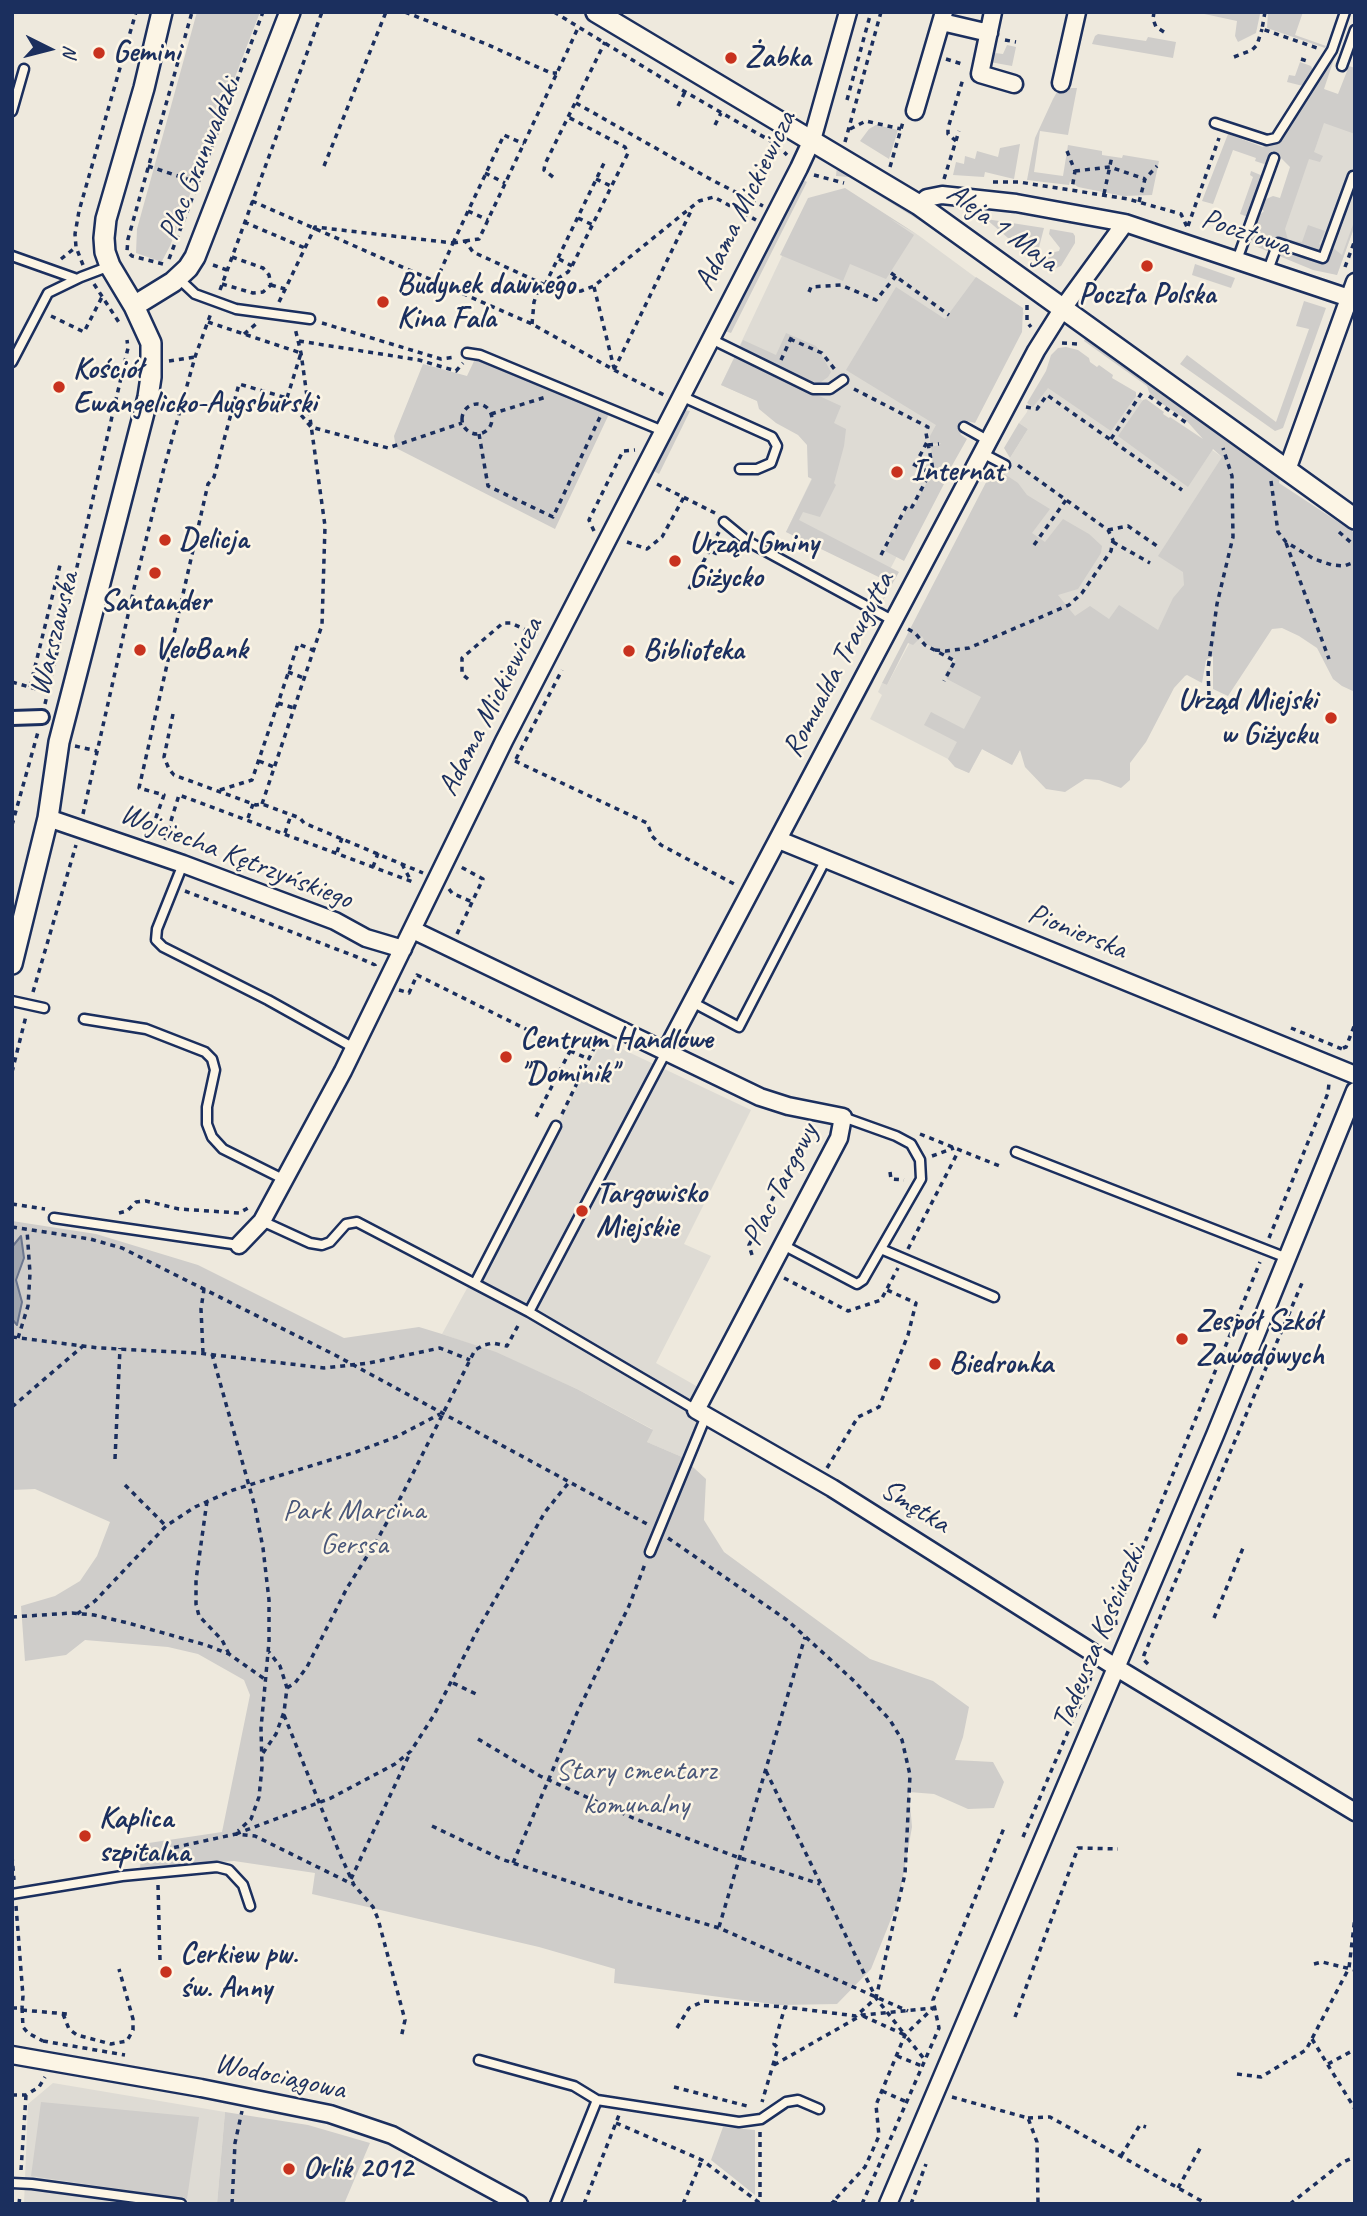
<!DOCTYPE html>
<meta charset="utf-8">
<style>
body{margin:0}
#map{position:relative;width:1367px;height:2216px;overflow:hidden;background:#eee9dd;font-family:Caveat,sans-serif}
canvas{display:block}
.frame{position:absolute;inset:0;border:14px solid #1b2f5e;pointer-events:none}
.north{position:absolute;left:14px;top:14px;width:70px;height:70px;-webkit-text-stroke:5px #fcf5e5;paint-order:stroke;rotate:96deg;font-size:19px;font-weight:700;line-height:28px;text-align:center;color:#1b2f5e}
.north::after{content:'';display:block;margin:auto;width:24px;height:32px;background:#1b2f5e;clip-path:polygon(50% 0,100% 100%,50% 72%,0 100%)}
</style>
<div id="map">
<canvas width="1367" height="2216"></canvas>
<div class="frame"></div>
<div class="north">N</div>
</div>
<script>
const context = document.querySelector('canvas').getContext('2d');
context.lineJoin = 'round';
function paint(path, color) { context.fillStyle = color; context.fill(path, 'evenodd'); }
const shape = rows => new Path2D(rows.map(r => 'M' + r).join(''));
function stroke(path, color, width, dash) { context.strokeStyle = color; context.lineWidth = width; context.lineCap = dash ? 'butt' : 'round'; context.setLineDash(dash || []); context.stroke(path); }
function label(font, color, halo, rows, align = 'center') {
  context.font = font + ' Caveat,sans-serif'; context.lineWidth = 5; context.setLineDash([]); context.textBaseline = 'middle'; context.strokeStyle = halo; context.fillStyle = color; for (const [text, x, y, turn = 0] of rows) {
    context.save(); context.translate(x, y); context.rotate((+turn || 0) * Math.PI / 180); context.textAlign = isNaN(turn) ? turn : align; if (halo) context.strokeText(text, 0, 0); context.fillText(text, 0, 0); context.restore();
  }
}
paint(shape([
 [1355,100,1355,225,1337,275,1267,250,1307,135],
 [846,190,918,235,1024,313,885,579,786,532,833,434,721,385,782,256],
 [1073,351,1222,457,1226,530,1103,742,1039,713,1012,765,982,749,969,773,955,767,948,759,870,719,882,695,878,692,882,683,887,685,1002,471,1028,429,1019,423,1027,412,1029,401],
 [603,1040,751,1110,684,1244,711,1256,656,1363,698,1387,694,1402,698,1421,682,1457,647,1442,652,1429,577,1389,496,1353,442,1334],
 [53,2083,225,2112,217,2204,24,2204,28,2104]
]), '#dedbd4');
paint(shape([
 [197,12,260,12,170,246,162,261,159,261,136,253,137,229],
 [1195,12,1258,12,1260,14,1256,33,1238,42,1235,36,1237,21],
 [1268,12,1303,12,1295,35,1326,46,1325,48,1267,28],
 [1098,34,1146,41,1148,37,1176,42,1173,58,1092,44,1095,36],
 [1007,45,1016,47,1012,66,990,62,992,55,995,53,1003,54],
 [1332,56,1335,56,1324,89,1338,94,1349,66,1355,68,1355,134,1324,123,1314,152,1323,156,1320,162,1309,159,1285,229,1288,240,1302,242,1308,225,1325,231,1319,244,1333,248,1342,255,1355,219,1355,225,1337,275,1313,270,1255,246,1250,238,1253,221,1264,211,1261,209,1266,199,1273,196,1280,198,1290,167,1280,157,1279,154,1272,151,1267,165,1255,161,1256,158,1233,150,1213,204,1202,201,1228,134,1263,147,1265,144,1275,141],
 [1300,62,1311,66,1314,72,1303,86,1287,82,1289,75,1295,76],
 [1071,88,1077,88,1068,135,1040,131,1034,172,1063,176,1068,145,1102,151,1102,155,1122,158,1123,155,1159,161,1152,195,1123,196,1078,187,1070,181,1069,185,1027,180,1035,138,1053,99,1057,92],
 [876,125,898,130,889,159,860,141,869,129],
 [1020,144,1014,179,985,172,984,177,953,175,956,162,964,164,965,156,975,159,977,151,998,157,1000,148],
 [837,166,919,216,1012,283,1012,285,922,222,849,177,836,176],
 [1251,171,1263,176,1248,217,1240,214,1253,177,1250,175],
 [803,180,807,182,731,333,725,331],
 [845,188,918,235,889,218,914,235,886,279,850,264,843,281,780,255,808,198],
 [986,219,1044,228,1036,259,1008,238],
 [1050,229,1073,233,1075,236,1075,243,1061,266,1056,268,1050,268,1042,261,1042,255,1059,251,1060,248,1049,234],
 [1195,264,1235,278,1231,288,1192,275],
 [976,277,1023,308,1022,332,975,423,967,421,964,427,960,434,967,439,945,478,935,474,931,447,939,445,941,443,930,444,930,436,936,425,846,370,896,287,945,319],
 [1304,301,1326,308,1283,428,1275,431,1180,364,1187,355,1276,422,1309,329,1296,326],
 [786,333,816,346,820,352,831,372,828,377,814,387,815,394,841,406,834,423,846,429,844,446,834,483,836,485,820,517,803,512,799,520,899,572,879,607,891,583,786,532,812,479,808,477,807,445,798,435,776,423,759,409,757,401,721,385,743,340,776,355],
 [1086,337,1151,384,1159,386,1280,475,1279,483,1355,533,1355,692,1342,686,1333,679,1317,648,1299,636,1282,628,1272,629,1228,696,1213,689,1213,656,1206,660,1202,683,1187,675,1185,676,1174,688,1146,742,1130,763,1130,780,1121,788,1099,780,1085,779,1065,792,1046,789,1025,767,1020,750,1012,765,982,749,969,773,955,767,948,759,957,742,924,725,931,712,964,729,981,697,947,679,945,673,956,660,926,644,922,636,913,645,908,643,887,685,882,683,994,467,1018,483,1027,495,1050,509,1032,533,1045,542,1063,519,1089,534,1102,546,1101,553,1078,589,1058,595,1075,616,1090,606,1109,619,1119,605,1158,630,1173,598,1184,585,1183,572,1158,556,1222,457,1213,449,1188,487,1118,436,1143,400,1146,399,1164,412,1163,414,1169,418,1170,417,1203,439,1184,418,1156,400,1149,392,1147,386,1084,341],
 [1066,347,1078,350,1089,358,1090,362,1097,367,1099,365,1113,375,1112,378,1136,392,1136,396,1111,431,1048,388,1033,407,1027,403,1046,371,1051,355,1058,348],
 [475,359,609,414,555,529,396,448,394,436,423,364,467,376],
 [685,410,690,411,659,474,654,471],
 [1020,421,1019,423,1028,429,1010,458,1004,448],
 [930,476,944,484,904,561,885,551,908,507,913,509],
 [871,681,874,681,810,801,807,801],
 [12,1221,96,1234,198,1265,344,1338,419,1327,442,1334,496,1352,577,1389,653,1430,647,1442,682,1457,706,1479,704,1520,724,1552,870,1659,933,1681,969,1707,963,1737,955,1760,993,1762,1004,1782,994,1808,968,1809,934,1794,909,1792,912,1827,899,1899,871,1969,837,2004,780,2005,614,1983,615,1969,539,1947,312,1894,315,1873,234,1861,140,1868,142,1844,222,1832,250,1695,244,1680,198,1654,168,1647,85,1640,66,1655,25,1661,21,1606,55,1596,80,1581,97,1556,110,1522,35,1489,12,1490],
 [41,2102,199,2117,187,2199,31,2176],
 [225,2112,308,2125,370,2143,344,2204,217,2204],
 [723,2127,755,2130,755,2195,711,2160]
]), '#cfcdca');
const water = shape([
 [21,1236,24,1258,16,1280,22,1302,17,1325,12,1319,12,1247,21,1236]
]);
paint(water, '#a2a7af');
stroke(water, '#6c778f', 2);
const service = shape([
 [1342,66,1355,30],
 [12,111,24,69],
 [1215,123,1267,140,1276,138,1332,50,1345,12],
 [12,256,77,279],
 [1237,260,1274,158],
 [1268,270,1278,243,1323,258,1353,176,1355,177],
 [178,278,195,294,236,309,310,319],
 [711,339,813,389,830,389,843,380],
 [467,353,480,355,663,431],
 [12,362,48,293,81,277,110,266],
 [681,396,772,437,777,446,771,463,757,469,740,469],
 [964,427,989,441],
 [982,453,1005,465],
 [724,522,747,541,894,621],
 [183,864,157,929,156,940,163,947,268,1000,354,1048],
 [12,1001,44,1008],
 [692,1002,739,1027,826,859],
 [84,1019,146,1029,205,1052,212,1059,215,1070,207,1107,207,1124,212,1137,223,1149,283,1179],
 [1016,1152,1287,1258],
 [54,1218,239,1245],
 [262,1221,310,1243,322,1245,330,1242,346,1224,357,1222,529,1312,696,1410],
 [783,1245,857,1284,863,1280,921,1179,920,1160,911,1144,896,1136,843,1117],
 [881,1249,994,1297],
 [475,1283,556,1126],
 [529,1312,666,1052],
 [650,1552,706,1416],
 [12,1894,122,1876,217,1867,229,1870,243,1885,250,1906],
 [479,2060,574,2086,597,2100,739,2122,761,2119,786,2102,798,2100,819,2109],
 [12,2183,32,2184,181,2204],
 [555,2204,597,2100]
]);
const pedestrian = shape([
 [12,718,42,717]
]);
const minor = shape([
 [993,12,980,74,1014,84],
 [942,22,989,33],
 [1061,83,1077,12],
 [915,111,944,12],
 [919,205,927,198,942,195,1016,203,1125,223,1349,298],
 [1287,470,1355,282],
 [48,818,183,864,335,921,366,938,403,949],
 [779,840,1355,1075],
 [413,930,760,1097,788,1106,843,1117,839,1138,696,1410,832,1488,1117,1668,1355,1812],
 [666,1051,1036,351,1063,308,1125,223],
 [239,1245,262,1221,343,1071,504,741,799,168,812,140,848,12],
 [12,2055,201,2088,330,2114,392,2135,519,2204],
 [888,2204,1215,1435,1355,1091]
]);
const tertiary = shape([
 [596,12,919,205,1355,519],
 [134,306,173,282,188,268,195,257,290,12],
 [12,964,48,818,59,742,148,397,151,377,151,343,134,306,110,266,105,252,104,238,106,219,144,88,162,12]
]);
stroke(service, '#1b2f5e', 13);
stroke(pedestrian, '#1b2f5e', 18);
stroke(minor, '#1b2f5e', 21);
stroke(tertiary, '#1b2f5e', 24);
stroke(shape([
 [405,12,486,44,551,73,557,73],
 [554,12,675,86,776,144,787,155],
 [1154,12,1153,19,1156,27,1164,32],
 [1265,12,1262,29,1317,48],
 [1005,40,1016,42],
 [1234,57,1252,50,1257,45,1262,29],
 [946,59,965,65],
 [1301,59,1310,62],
 [847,100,871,12],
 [576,103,712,180,763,206],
 [678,106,685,92],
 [715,125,721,113],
 [850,129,866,121,901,129],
 [956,141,948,134,948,128,963,79],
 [845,142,881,12],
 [1067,151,1075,171,1072,189],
 [148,166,199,183],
 [324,166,386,12],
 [890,167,903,122],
 [1075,171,1110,167,1145,179],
 [485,173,505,183],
 [814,175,844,183],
 [553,177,544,170,545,164,605,42],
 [596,179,611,186],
 [944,179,959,131],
 [993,182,1019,182,1128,199,1181,214,1187,227],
 [1104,194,1112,156],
 [252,201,532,324,616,371,666,396],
 [1139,202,1145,179,1157,166],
 [468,211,488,220],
 [578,218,593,225],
 [244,222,305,248],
 [1188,226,1219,138],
 [465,241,479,239,579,26],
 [453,243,465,241,473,252,545,285,570,292,581,291,594,286,699,201,714,197,756,220],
 [453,243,504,135,524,144],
 [232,257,263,268,269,275,271,285],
 [61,259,76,247],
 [169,259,263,12],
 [559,259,572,266],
 [163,264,132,256,127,251,128,239,192,12],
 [83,265,76,247,75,234,79,211,136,12],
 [213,265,227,270],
 [1345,267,1355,240],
 [891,273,949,315],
 [94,284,120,324],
 [222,284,253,293,263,292,271,285],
 [549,284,568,272,572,266,628,153,625,147,568,117],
 [271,285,285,289],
 [545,285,606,159],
 [594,287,614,368],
 [220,290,322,12],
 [809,292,811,287,841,285,876,300,896,276],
 [279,302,315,227,453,243,436,281],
 [1027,305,1027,322,1031,327],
 [51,316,84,332,102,297],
 [208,322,301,353,287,398],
 [322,323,441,359,456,357],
 [532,324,534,302,541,282],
 [244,334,256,324],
 [790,339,822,353,836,371],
 [299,341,419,360,456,371,463,363],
 [1062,343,1078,344],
 [781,360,792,336],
 [169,361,195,357],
 [614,370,692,209],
 [854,389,928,427,926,433,934,475],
 [1149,396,1188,424],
 '462 419a15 15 0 1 1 30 0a15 15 0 1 1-30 0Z',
 [1026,407,1037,409,1047,395,1182,490],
 [491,414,546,397],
 [479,434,488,486,553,517,600,417],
 [1111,439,1143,391],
 [928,445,939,444],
 [913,464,948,482],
 [915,465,927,442],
 [1271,481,1278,532,1286,542,1314,559,1332,565,1344,566,1355,562],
 [657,484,715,513],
 [1108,530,1128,526,1157,546],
 [594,531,589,520,623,451,635,450],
 [1339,532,1355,546],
 [627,542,647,549,662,537,684,497],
 [1113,542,1150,563],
 [1286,543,1329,659],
 [1034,545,1066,500],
 [704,548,717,554],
 [881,555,907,505,912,507,930,473],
 [689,589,719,532],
 [908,629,915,633,925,645,955,661,944,681],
 [935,650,946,651,969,648,1069,605,1082,593,1111,551,1113,540,1108,530,1016,464],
 [288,672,304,678],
 [468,679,462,674,462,658,503,623,511,623,539,636],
 [12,682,47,692],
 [30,687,61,561],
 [1209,696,1208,669,1217,604,1233,537,1232,476,1223,448],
 [278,703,294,708],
 [45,704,128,348,127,340],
 [173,714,164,757,169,769,174,775,256,805,262,804,300,818,304,823,423,873],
 [75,746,97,751],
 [516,759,562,670],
 [259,761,274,767],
 [515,761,647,823,652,836,661,845,736,885],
 [220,790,252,780,298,644,313,650],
 [262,804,322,625,325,526,301,353,295,328],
 [83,814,135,584,164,468,195,357,211,313],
 [248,818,253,804],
 [12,825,38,732],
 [285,833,291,815],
 [149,837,164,795,139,788,208,484,214,477,239,384,287,398,311,427,388,448,462,423],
 [165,840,179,795,416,883],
 [337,852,342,838],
 [402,864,411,881],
 [373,867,378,853],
 [449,889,452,893,472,902],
 [185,891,357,957,375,965,375,967],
 [457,934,483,879,461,867],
 [399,990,409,993,417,975,570,1051,535,1119],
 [33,992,76,845],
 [1291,1028,1342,1049],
 [1343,1048,1346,1047,1355,1024],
 [570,1051,589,1059],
 [12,1072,26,1016],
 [562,1114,600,1036],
 [920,1134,1002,1167],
 [932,1156,954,1148],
 [890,1172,891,1179,904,1180],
 [12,1204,45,1209],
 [119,1213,127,1211,136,1202,146,1201,179,1209,239,1213,248,1208],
 [12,1227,90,1239,122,1248,335,1355,647,1524],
 [1269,1238,1328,1093,1329,1083],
 [908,1249,959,1150],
 [752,1255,749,1245,810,1125],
 [784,1278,848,1311,881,1300,898,1268],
 [12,1337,99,1348,198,1353,324,1368,369,1363,440,1348,470,1360],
 [18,1338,28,1306,30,1273,27,1230],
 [203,1353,201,1309,204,1289],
 [212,1354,255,1507,263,1548,269,1600,269,1642,261,1728,262,1767,259,1797,251,1819,238,1831],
 [12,1407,83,1346],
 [115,1459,120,1348],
 [827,1468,858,1417,879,1407,908,1335,916,1303,887,1290],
 [125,1485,166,1526],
 [207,1501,196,1580,196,1604,199,1616,222,1640,229,1654],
 [668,1538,787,1620,854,1681,890,1720,902,1740,910,1775,905,1874,876,1998,856,2016,785,2007,774,2044,778,2048,762,2102],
 [77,1614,95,1601,166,1526,195,1507,233,1490,356,1452,396,1437,440,1414],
 [12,1617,72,1613,94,1615,128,1623,206,1645,229,1654,266,1680],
 [1214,1618,1243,1548],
 [1116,1625,1115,1617,1136,1564,1260,1262],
 [1148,1664,1143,1659,1144,1655,1302,1283],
 [453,1683,476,1694],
 [287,1688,295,1683,307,1667,347,1588,376,1542,402,1495,475,1350,484,1345,493,1343,507,1346,520,1322],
 [284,1715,339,1852,354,1885,373,1907,378,1919,405,2020,401,2038],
 [478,1739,540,1776,633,1818,740,1858,820,1884],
 [263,1753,276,1734,284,1712,287,1688,280,1666,269,1652],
 [766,1771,876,1998,905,2035],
 [432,1826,501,1859,628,1901,719,1928,908,2011],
 [236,1834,331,1798,395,1764,411,1751,434,1715,477,1631,545,1512,570,1481],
 [1023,1837,1090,1680,1092,1670],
 [12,1856,14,1880],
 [135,1856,236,1834,255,1836,352,1884],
 [513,1863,577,1713,629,1606,645,1564],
 [351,1879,410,1753],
 [158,1885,160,1960],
 [16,1906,23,1996,22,2008],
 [719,1927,805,1637],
 [1314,1964,1322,1962,1355,1970],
 [12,2008,22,2008,23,2027,28,2033,43,2041],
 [22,2010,67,2014],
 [63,2014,69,2029,77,2035,111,2044,127,2041,133,2030,133,2019,119,1969],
 [863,2016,905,2035,925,2060],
 [1015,2017,1078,1848,1118,1849],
 [677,2028,689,2008,704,2001,785,2007],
 [1312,2039,1355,2109],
 [43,2041,125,2055],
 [897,2056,922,2066],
 [1328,2064,1352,2051],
 [774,2065,862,2015,933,2008,905,2035,876,2105,879,2136,865,2167,831,2204],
 [1237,2074,1261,2077,1306,2050,1349,1968,1355,1917],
 [674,2087,747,2106],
 [882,2091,907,2102],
 [12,2095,26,2095,39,2087,45,2077],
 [952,2097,1028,2118,1037,2142,1038,2204],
 [1028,2118,1050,2117,1207,2204],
 [616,2123,702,2160,761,2204],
 [760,2132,760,2202],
 [1121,2156,1140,2125,1146,2127],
 [21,2170,26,2095],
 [1178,2188,1202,2145],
 [832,2201,839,2204],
 [19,2204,20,2195],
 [232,2204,235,2143,242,2111],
 [584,2204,619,2115],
 [683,2204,702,2160],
 [862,2204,939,2028,933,2000,1004,1828],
 [911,2204,926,2164],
 [1290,2204,1343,2162,1355,2157]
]), '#1b2f5e', 3.5, [5, 5]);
stroke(service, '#fcf5e5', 8);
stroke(pedestrian, '#fcf5e5', 12);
stroke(minor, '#fcf5e5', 16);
stroke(tertiary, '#fcf5e5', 19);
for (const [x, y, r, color] of [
 [99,53,7,"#c8321e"],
 [731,58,7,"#c8321e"],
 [1147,266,7,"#c8321e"],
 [383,302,7,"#c8321e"],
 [59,387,7,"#c8321e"],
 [897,472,7,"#c8321e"],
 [165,540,7,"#c8321e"],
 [675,561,7,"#c8321e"],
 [155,573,7,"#c8321e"],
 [140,650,7,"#c8321e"],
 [629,651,7,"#c8321e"],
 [1331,718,7,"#c8321e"],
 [506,1057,7,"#c8321e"],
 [582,1211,7,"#c8321e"],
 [1182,1339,7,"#c8321e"],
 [935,1364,7,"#c8321e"],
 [85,1836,7,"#c8321e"],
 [166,1972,7,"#c8321e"],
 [289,2169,7,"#c8321e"]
]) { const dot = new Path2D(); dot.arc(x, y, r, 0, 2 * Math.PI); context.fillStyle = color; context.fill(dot); stroke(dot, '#fcf5e5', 2.5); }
label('bold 30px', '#1b2f5e', '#fcf5e5', [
 ["Gemini",113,53],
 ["Żabka",745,58],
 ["Budynek dawnego",397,285],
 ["Kina Fala",397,319],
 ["Poczta Polska",1147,295,"center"],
 ["Kościół",73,370],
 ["Ewangelicko-Augsburski",73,404],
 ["Internat",911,472],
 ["Delicja",179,540],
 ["Urząd Gminy",689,544],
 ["Giżycko",689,578],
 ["Santander",155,602,"center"],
 ["VeloBank",154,650],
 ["Biblioteka",643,651],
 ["Urząd Miejski",1317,701,"right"],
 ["w Giżycku",1317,735,"right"],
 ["Centrum Handlowe",520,1040],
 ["\"Dominik\"",520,1074],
 ["Targowisko",596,1194],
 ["Miejskie",596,1228],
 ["Zespół Szkół",1196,1322],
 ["Zawodowych",1196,1356],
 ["Biedronka",949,1364],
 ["Kaplica",99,1819],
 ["szpitalna",99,1853],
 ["Cerkiew pw.",180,1955],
 ["św. Anny",180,1989],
 ["Orlik 2012",303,2169]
], 'left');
label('30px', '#1b2f5e', '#fcf5e5', [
 ["Plac Grunwaldzki",200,160,-68],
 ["Adama Mickiewicza",746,201,-64],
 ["Aleja 1 Maja",1002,228,36],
 ["Pocztowa",1246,233,19],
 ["Warszawska",55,634,-76],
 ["Romualda Traugutta",839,665,-62],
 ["Adama Mickiewicza",491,707,-63],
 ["Wojciecha Kętrzyńskiego",236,857,21],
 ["Pionierska",1077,932,22],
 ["Plac Targowy",781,1185,-63],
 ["Smętka",915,1507,32],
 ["Tadeusza Kościuszki",1099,1638,-67],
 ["Wodociągowa",280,2077,12]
]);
label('30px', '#485679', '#fcf5e5', [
 ["Park Marcina",354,1511],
 ["Gerssa",354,1545],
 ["Stary cmentarz",636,1771],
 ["komunalny",636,1805]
]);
</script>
